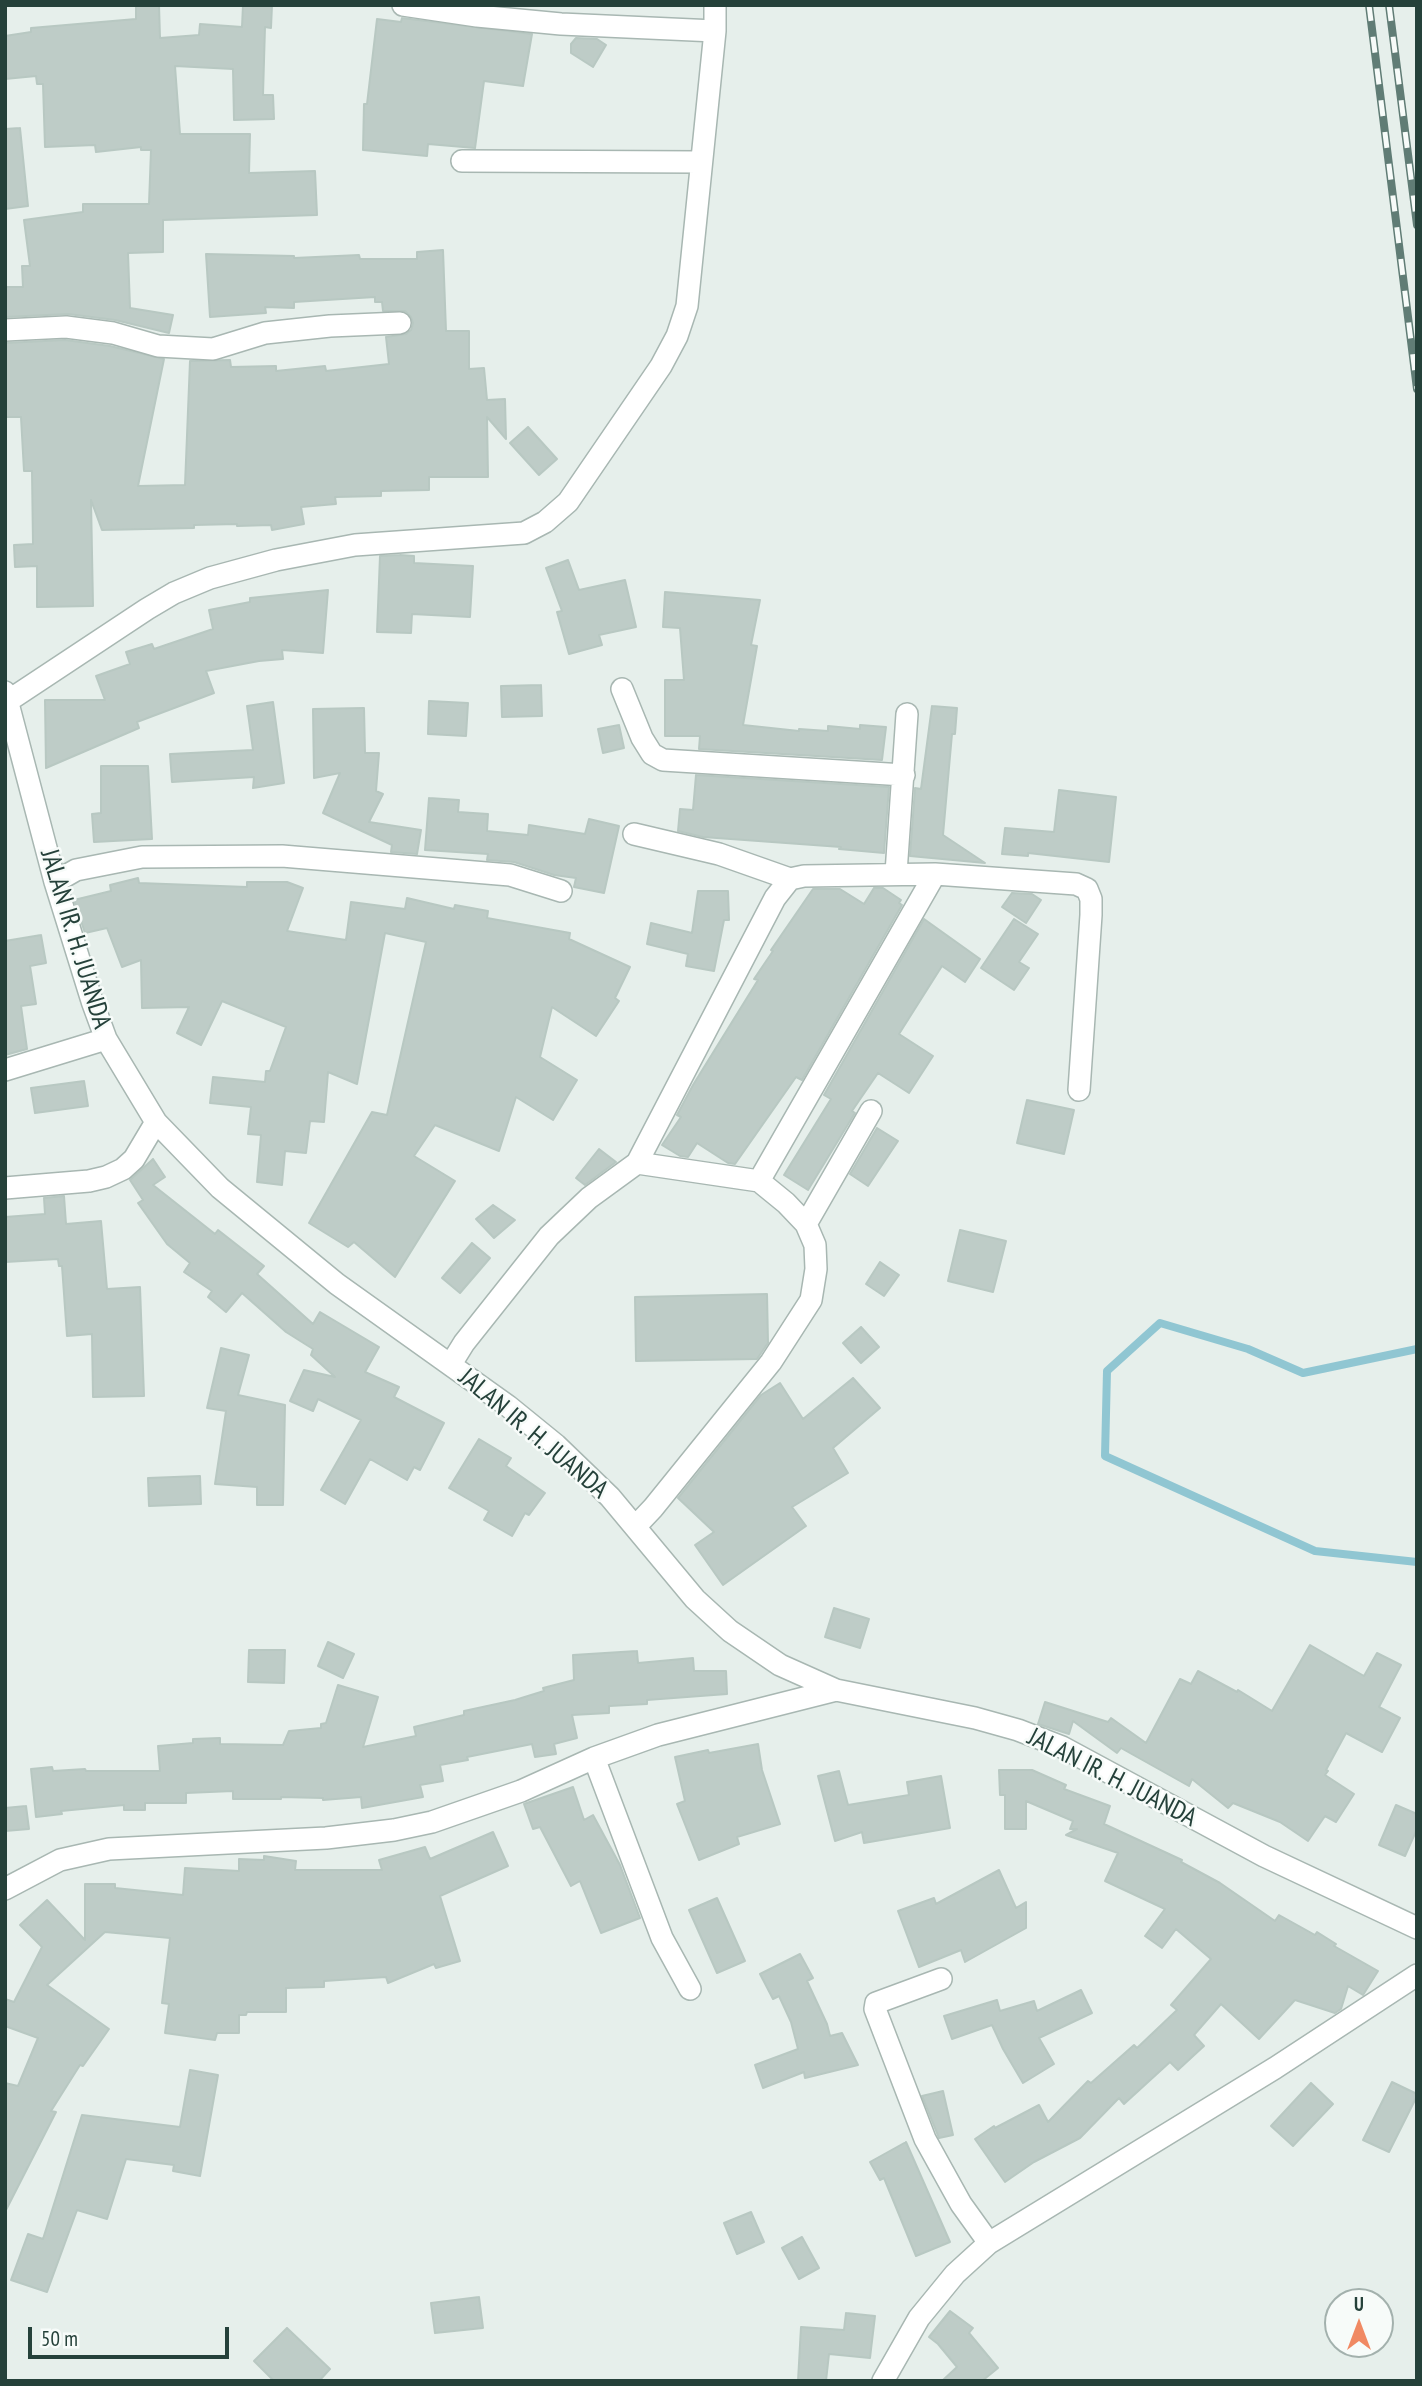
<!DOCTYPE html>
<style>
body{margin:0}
#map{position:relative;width:1422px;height:2386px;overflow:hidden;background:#e6efeb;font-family:"PT Sans Narrow",sans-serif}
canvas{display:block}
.frame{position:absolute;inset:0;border:7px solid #25413a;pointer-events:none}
.north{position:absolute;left:1324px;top:2288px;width:70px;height:70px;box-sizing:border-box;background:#f7fbf9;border:2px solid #a3b1ad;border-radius:50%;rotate:0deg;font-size:19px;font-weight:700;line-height:28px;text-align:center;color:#25413a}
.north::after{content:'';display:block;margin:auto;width:24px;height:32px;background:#f08963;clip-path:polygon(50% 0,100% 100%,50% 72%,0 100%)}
.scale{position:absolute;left:28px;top:2327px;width:201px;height:32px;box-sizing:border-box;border:4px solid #25413a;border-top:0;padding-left:9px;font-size:21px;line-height:24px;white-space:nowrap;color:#25413a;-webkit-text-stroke:5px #f7fbf9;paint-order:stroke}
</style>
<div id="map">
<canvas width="1422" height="2386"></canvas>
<div class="frame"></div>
<div class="north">U</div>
<div class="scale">50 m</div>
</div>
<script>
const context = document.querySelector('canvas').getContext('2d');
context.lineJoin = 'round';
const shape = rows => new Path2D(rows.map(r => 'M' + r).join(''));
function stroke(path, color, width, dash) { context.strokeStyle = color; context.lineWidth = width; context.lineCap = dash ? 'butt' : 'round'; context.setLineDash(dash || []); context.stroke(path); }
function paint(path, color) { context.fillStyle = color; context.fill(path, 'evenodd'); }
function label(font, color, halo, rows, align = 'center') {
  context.font = font + ' "PT Sans Narrow",sans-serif'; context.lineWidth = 5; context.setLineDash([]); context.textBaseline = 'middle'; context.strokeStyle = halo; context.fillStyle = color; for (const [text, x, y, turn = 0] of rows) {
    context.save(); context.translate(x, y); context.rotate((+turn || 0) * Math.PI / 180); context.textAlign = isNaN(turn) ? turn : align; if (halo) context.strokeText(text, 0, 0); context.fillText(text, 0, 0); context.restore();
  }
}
stroke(shape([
 [1417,1349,1303,1373,1248,1349,1160,1323,1107,1371,1105,1456,1315,1551,1417,1562]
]), '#90c6d2', 8);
const building = shape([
 [136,5,159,5,160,38,199,35,200,24,242,27,243,5,272,5,271,28,265,27,263,95,273,95,274,119,234,120,233,69,175,66,180,134,250,134,249,173,315,171,317,215,163,220,163,252,128,253,130,308,173,315,169,333,115,320,68,314,5,317,5,287,23,287,22,266,30,266,24,220,83,212,83,204,149,204,151,150,141,150,141,147,96,152,95,145,45,147,43,84,37,84,36,76,5,79,5,36,31,32,31,28,136,19,136,5],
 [402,18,532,34,523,86,484,81,475,148,428,144,427,156,363,150,364,104,367,104,377,19,401,22,402,18],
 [576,38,597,39,606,45,593,67,571,53,571,44,576,38],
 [20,128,28,206,5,209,5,129,20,128],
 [443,250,446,331,469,331,469,369,484,368,487,400,505,399,506,439,487,417,488,477,429,477,429,490,381,491,381,496,335,497,336,504,301,507,304,524,272,530,271,525,237,526,237,524,194,525,194,528,102,530,91,500,93,606,37,607,37,566,15,567,14,545,33,544,32,471,24,471,21,417,5,417,5,343,65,340,110,346,164,359,138,486,185,485,190,361,230,360,231,367,276,366,276,371,325,366,326,371,389,364,386,337,406,334,411,330,413,323,411,317,405,311,383,311,382,302,375,302,375,297,294,302,294,308,265,307,266,313,210,317,206,254,294,256,294,258,359,255,360,259,417,259,417,252,443,250],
 [528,427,557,459,539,475,510,443,528,427],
 [400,555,414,556,414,563,473,566,470,617,412,614,411,633,377,632,380,556,400,555],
 [568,560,579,590,625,580,636,627,599,635,602,645,569,654,557,612,562,611,546,568,568,560],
 [328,590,323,653,282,650,283,659,259,661,206,671,214,693,137,722,139,728,46,768,45,700,105,700,96,676,130,664,126,652,152,644,154,649,213,629,209,610,250,602,250,598,328,590],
 [665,592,760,600,751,645,757,646,743,725,799,731,799,729,828,731,828,726,860,729,860,725,886,727,882,760,699,749,700,736,665,736,665,680,684,680,680,628,663,627,665,592],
 [541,685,542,716,502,717,501,686,541,685],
 [429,701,468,703,466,736,428,734,429,701],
 [273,702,284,783,253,788,254,777,172,782,170,754,253,750,247,706,273,702],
 [932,706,957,708,955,734,952,734,943,835,985,863,910,856,915,788,921,789,932,706],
 [364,708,365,753,379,753,376,791,383,794,369,822,421,830,417,854,391,852,392,845,323,813,340,773,314,778,313,709,364,708],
 [619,725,624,748,603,753,598,729,619,725],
 [101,766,148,766,152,839,94,842,92,814,101,813,101,766],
 [696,775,889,787,884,853,839,849,841,847,703,837,678,831,680,809,693,810,696,775],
 [1059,790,1116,797,1109,862,1028,853,1028,856,1002,854,1005,828,1054,832,1059,790],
 [429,798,459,800,458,812,488,814,487,831,528,835,529,825,585,834,589,819,619,826,604,893,574,887,576,878,554,875,514,862,487,860,488,854,425,850,429,798],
 [138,878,139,883,247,887,247,882,287,882,303,888,287,931,346,940,351,902,405,909,407,898,454,909,455,905,488,911,487,918,570,933,569,939,630,967,615,998,619,1001,596,1036,552,1007,540,1057,577,1080,553,1120,516,1097,499,1151,435,1125,414,1156,455,1181,395,1277,354,1242,348,1247,309,1223,372,1112,387,1115,426,942,385,933,357,1084,328,1072,324,1122,310,1121,306,1153,285,1151,282,1185,257,1182,261,1135,248,1134,251,1107,210,1103,213,1077,265,1082,266,1071,270,1071,286,1027,222,1001,201,1045,177,1033,189,1007,142,1008,141,960,122,967,107,928,85,933,74,900,111,891,110,885,138,878],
 [874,888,883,888,901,900,899,903,902,905,802,1080,796,1077,735,1164,728,1163,697,1143,688,1157,680,1156,662,1145,681,1117,677,1115,693,1085,758,980,754,979,773,951,771,950,813,889,840,889,864,904,874,888],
 [698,891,728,891,729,920,724,920,714,971,686,966,688,954,647,944,651,923,692,933,698,891],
 [1012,893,1032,894,1041,900,1026,923,1002,907,1012,893],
 [924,919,980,959,965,982,942,966,899,1034,933,1056,909,1093,878,1073,852,1111,855,1113,808,1190,784,1175,831,1099,824,1095,924,919],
 [1014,919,1038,934,1019,962,1029,968,1014,990,981,968,1014,919],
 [41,935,46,963,30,966,36,1004,21,1006,27,1049,5,1055,5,941,41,935],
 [84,1081,88,1106,35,1113,31,1088,84,1081],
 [1027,1100,1074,1110,1064,1154,1017,1143,1027,1100],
 [877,1128,898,1141,868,1186,850,1174,877,1128],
 [599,1149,616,1162,585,1185,576,1178,599,1149],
 [153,1159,165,1177,153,1185,215,1234,218,1230,264,1266,257,1274,313,1324,320,1312,379,1347,365,1372,399,1387,394,1397,444,1423,420,1470,414,1467,407,1480,370,1459,345,1504,321,1490,361,1420,318,1399,313,1411,290,1401,304,1370,335,1377,311,1355,313,1349,286,1332,242,1293,226,1312,208,1297,212,1291,184,1272,190,1263,167,1244,138,1203,143,1200,130,1180,153,1159],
 [64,1196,66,1224,101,1221,107,1289,140,1287,144,1396,93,1397,92,1334,67,1336,62,1266,59,1266,58,1259,5,1262,5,1217,45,1214,44,1198,64,1196],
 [493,1205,515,1220,494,1238,476,1219,493,1205],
 [960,1230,1006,1241,993,1292,948,1281,960,1230],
 [472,1243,490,1258,460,1293,442,1278,472,1243],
 [880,1262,899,1275,884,1296,866,1284,880,1262],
 [767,1294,768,1343,757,1359,636,1361,635,1297,767,1294],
 [861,1327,879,1347,861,1363,843,1343,861,1327],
 [221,1348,249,1355,238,1395,285,1405,283,1505,257,1505,257,1487,215,1484,226,1411,207,1408,221,1348],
 [853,1378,880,1408,833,1448,848,1473,792,1507,806,1526,723,1585,695,1545,714,1532,678,1498,761,1395,780,1383,803,1419,853,1378],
 [479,1439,511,1458,506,1466,545,1493,529,1515,525,1513,512,1536,484,1520,489,1511,449,1488,479,1439],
 [200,1476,201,1504,149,1506,148,1478,200,1476],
 [834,1608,869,1619,860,1648,825,1637,834,1608],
 [328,1642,354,1654,343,1678,318,1666,328,1642],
 [1310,1645,1364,1676,1377,1653,1401,1665,1379,1707,1400,1718,1382,1752,1346,1733,1326,1770,1328,1771,1325,1775,1354,1794,1336,1822,1325,1816,1308,1841,1280,1822,1233,1803,1228,1808,1192,1779,1189,1786,1121,1748,1117,1753,1073,1721,1069,1734,1038,1724,1045,1702,1108,1722,1111,1718,1146,1743,1180,1679,1191,1684,1198,1671,1237,1692,1238,1690,1272,1711,1310,1645],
 [249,1650,285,1650,284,1683,248,1682,249,1650],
 [637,1651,638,1663,693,1658,694,1671,726,1671,727,1694,647,1700,647,1704,609,1706,609,1713,572,1715,577,1738,554,1744,556,1754,535,1757,532,1744,467,1757,468,1760,440,1765,443,1781,420,1785,423,1797,362,1808,361,1797,323,1800,323,1798,281,1797,281,1799,233,1799,233,1791,186,1793,186,1803,145,1803,145,1810,124,1810,124,1805,61,1811,62,1814,36,1817,31,1769,52,1767,53,1771,85,1769,86,1771,160,1771,158,1746,193,1743,193,1739,220,1738,220,1744,283,1745,289,1731,321,1728,321,1724,326,1723,338,1685,378,1697,363,1747,416,1736,414,1727,464,1715,464,1711,515,1700,544,1691,543,1688,574,1680,573,1655,637,1651],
 [758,1744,762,1770,780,1824,737,1837,739,1844,699,1860,677,1804,685,1801,675,1757,708,1750,709,1753,758,1744],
 [999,1770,1032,1770,1066,1785,1064,1789,1110,1806,1104,1824,1182,1860,1181,1862,1220,1883,1275,1921,1279,1915,1315,1935,1317,1932,1336,1944,1334,1946,1378,1971,1363,1995,1348,1986,1341,2009,1335,2013,1295,2000,1259,2039,1221,2004,1194,2035,1204,2046,1178,2070,1170,2062,1124,2104,1119,2098,1080,2138,1034,2162,1005,2182,975,2139,994,2126,995,2128,1039,2105,1048,2122,1088,2081,1091,2083,1134,2045,1137,2048,1177,2010,1171,2005,1211,1959,1176,1929,1162,1948,1145,1936,1165,1909,1105,1881,1118,1853,1066,1835,1077,1829,1070,1829,1073,1821,1026,1801,1026,1829,1005,1829,1005,1795,1000,1795,999,1770],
 [839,1771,848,1805,909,1795,907,1782,941,1776,950,1828,864,1843,862,1832,835,1841,818,1776,839,1771],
 [573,1787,584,1820,593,1815,620,1865,640,1918,601,1933,580,1881,571,1886,540,1827,533,1829,524,1804,573,1787],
 [1396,1805,1417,1814,1417,1829,1405,1856,1379,1845,1396,1805],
 [26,1806,29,1829,5,1831,5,1808,26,1806],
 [493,1832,508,1866,440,1896,460,1961,436,1968,434,1964,388,1983,386,1977,324,1981,324,1987,286,1988,286,2012,247,2012,246,2015,239,2015,239,2033,217,2033,215,2040,165,2033,169,2004,162,2003,170,1938,105,1932,47,1985,109,2029,83,2066,80,2065,51,2111,56,2112,5,2212,5,2083,18,2086,38,2038,5,2026,5,1999,14,2002,42,1947,20,1925,47,1900,85,1940,85,1884,115,1884,115,1888,183,1895,185,1868,239,1871,239,1859,264,1860,264,1856,296,1861,295,1870,382,1870,379,1860,425,1847,430,1859,493,1832],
 [999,1870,1016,1908,1026,1902,1026,1928,965,1962,961,1950,919,1967,898,1911,934,1898,936,1904,999,1870],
 [717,1898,745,1961,717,1973,689,1910,717,1898],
 [800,1954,813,1978,807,1981,827,2024,830,2036,842,2033,858,2065,805,2078,804,2072,763,2088,755,2065,798,2049,791,2022,779,1996,773,1999,760,1974,800,1954],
 [1081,1990,1092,2013,1039,2038,1054,2064,1023,2083,1003,2049,992,2025,952,2039,944,2016,997,2000,1000,2011,1034,2001,1037,2011,1081,1990],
 [190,2070,218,2075,200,2176,173,2171,174,2165,126,2159,107,2219,77,2210,47,2292,11,2280,28,2234,43,2239,82,2115,180,2127,190,2070],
 [1392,2082,1417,2094,1417,2096,1389,2152,1363,2140,1392,2082],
 [1311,2083,1333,2104,1293,2146,1271,2126,1311,2083],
 [943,2091,953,2135,939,2138,922,2096,943,2091],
 [906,2142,950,2242,916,2256,884,2178,880,2180,870,2162,906,2142],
 [751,2212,764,2242,737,2254,724,2223,751,2212],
 [802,2237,819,2268,799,2279,782,2248,802,2237],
 [479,2297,483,2328,435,2333,431,2303,479,2297],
 [950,2311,973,2328,969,2333,998,2368,982,2381,942,2381,957,2367,938,2344,929,2337,950,2311],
 [846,2313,875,2316,870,2358,829,2354,826,2381,798,2381,801,2327,844,2330,846,2313],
 [287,2328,330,2369,319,2381,274,2381,254,2361,287,2328]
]);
paint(building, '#beccc7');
stroke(building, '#b8c8c2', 2);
const minor = shape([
 [403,5,477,16,561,24,715,31],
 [462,161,701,162],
 [5,330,66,327,113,333,158,346,213,349,265,333,330,326,400,323],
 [622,689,642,738,652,754,663,760,904,775],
 [5,692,55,882,92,1001,106,1039,156,1122,220,1188,337,1284,508,1406,556,1445,610,1497,695,1599,730,1631,780,1665,836,1690,975,1718,1018,1730,1062,1747,1264,1856,1417,1928],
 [8,701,147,609,174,593,210,578,276,560,355,545,524,533,545,522,568,502,661,366,677,336,687,306,715,31,715,5],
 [634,834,719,854,790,879],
 [896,873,907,714],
 [55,882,76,870,142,857,282,856,510,875,561,891],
 [5,1070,106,1039],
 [759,1181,935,874],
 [5,1188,89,1181,106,1177,123,1169,134,1159,156,1122],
 [806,1224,871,1111],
 [451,1364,464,1343,549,1236,589,1198,637,1163,775,898,790,879,804,876,935,874,1076,884,1087,889,1091,899,1091,915,1079,1090],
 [635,1527,653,1508,771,1362,811,1300,816,1269,815,1245,806,1224,786,1203,759,1181,637,1163],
 [594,1758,662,1938,690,1989],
 [5,1889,60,1860,109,1849,326,1838,394,1830,432,1822,521,1791,594,1758,658,1735,836,1690],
 [941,1979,876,2003,875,2009,925,2139,961,2204,989,2243],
 [883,2381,919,2318,955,2274,989,2243,1275,2068,1417,1975]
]);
stroke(minor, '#a8b7b2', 24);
stroke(minor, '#fff', 21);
const rail = shape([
 [1369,5,1417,389],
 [1389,5,1417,225]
]);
stroke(rail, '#607c75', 8);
stroke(rail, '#f7fbf9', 5, [16]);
label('26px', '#25413a', '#f7fbf9', [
 ["JALAN IR. H. JUANDA",75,939,73],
 ["JALAN IR. H. JUANDA",533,1434,40],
 ["JALAN IR. H. JUANDA",1112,1778,27]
]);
</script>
